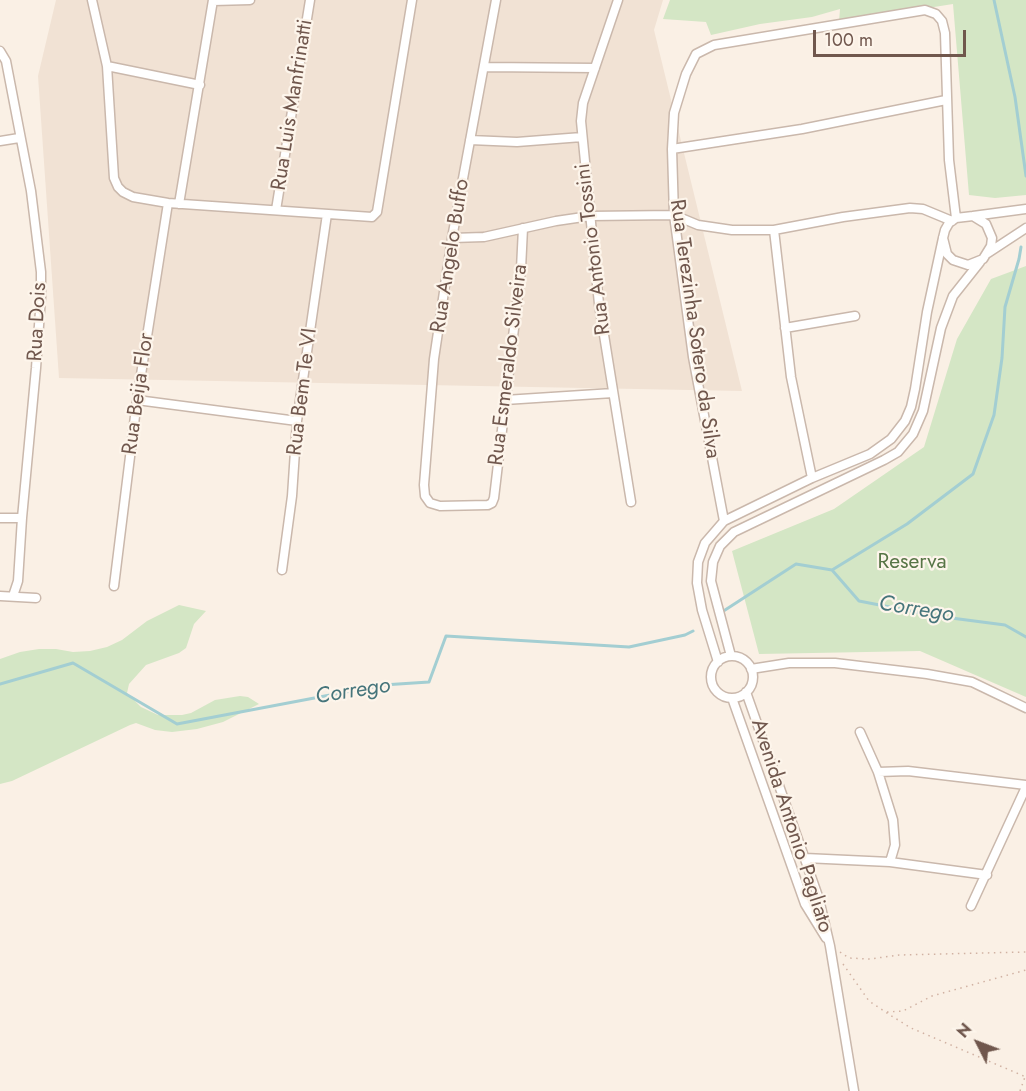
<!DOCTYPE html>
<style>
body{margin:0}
#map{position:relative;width:1026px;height:1091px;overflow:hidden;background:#faf0e5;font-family:Jost,sans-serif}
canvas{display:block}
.north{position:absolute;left:948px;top:1013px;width:60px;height:60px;-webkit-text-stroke:4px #fdf5eb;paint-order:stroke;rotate:312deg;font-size:16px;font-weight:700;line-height:24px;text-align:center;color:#70574d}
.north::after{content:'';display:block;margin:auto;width:21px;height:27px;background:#70574d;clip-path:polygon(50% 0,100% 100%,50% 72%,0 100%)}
.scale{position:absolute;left:813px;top:30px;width:153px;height:27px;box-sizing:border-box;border:3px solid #70574d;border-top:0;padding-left:8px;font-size:18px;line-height:21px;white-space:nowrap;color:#70574d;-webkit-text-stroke:4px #fdf5eb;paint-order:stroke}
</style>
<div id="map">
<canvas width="1026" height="1091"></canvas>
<div class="north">N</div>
<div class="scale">100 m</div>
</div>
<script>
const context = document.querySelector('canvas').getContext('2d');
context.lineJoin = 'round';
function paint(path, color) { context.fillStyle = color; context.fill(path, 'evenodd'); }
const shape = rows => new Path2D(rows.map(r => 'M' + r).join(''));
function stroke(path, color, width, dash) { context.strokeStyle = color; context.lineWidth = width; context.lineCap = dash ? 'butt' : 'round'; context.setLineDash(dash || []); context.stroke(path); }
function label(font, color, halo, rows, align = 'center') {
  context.font = font + ' Jost,sans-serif'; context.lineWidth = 4.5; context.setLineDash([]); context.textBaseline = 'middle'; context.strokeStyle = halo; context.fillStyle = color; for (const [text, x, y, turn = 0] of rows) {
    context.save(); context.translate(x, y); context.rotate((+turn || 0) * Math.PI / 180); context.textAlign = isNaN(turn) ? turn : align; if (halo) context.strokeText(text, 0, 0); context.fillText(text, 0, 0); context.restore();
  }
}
paint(shape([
 [56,0,663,0,654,30,742,391,59,378,38,76]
]), '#f1e2d4');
paint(shape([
 [670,0,1026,0,1026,195,995,198,969,195,953,4,839,22,840,9,812,17,760,24,711,35,706,22,663,19],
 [1026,266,1026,697,920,651,759,654,732,551,834,509,924,447,957,339,991,279],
 [179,605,206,611,194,624,186,648,179,653,146,665,129,684,127,693,141,707,158,715,182,715,191,713,215,700,240,696,248,697,259,704,223,722,197,729,172,732,155,730,136,723,130,725,12,781,0,784,0,659,20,652,39,649,56,649,73,652,90,651,107,647,122,640,147,621]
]), '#d4e6c5');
stroke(shape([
 [994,0,1015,97,1026,176],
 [832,570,907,524,973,474,994,415,1002,358,1005,307,1019,259,1021,247],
 [722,612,796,564,832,570,859,601,936,616,1005,625,1026,637],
 [0,684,73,663,177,724,383,685,429,682,446,636,629,647,685,635,693,631]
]), '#a3ced2', 3);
const minor = shape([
 [92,0,107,66,114,178,118,187,123,192,133,197,168,203,372,217,377,212,412,0],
 [496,0,452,238,434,359,424,485,425,496,430,503,440,506,488,505,492,503,494,498,521,269,523,228],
 [618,0,583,103,581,121,599,304,631,502],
 [213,1,250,0],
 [0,51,6,61,31,191,41,272,41,297,36,368,22,518,18,581,13,596],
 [107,66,200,85],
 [484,67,595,68],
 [470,140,517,142,582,137],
 [0,141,19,138],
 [672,149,802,129,946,100],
 [179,204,213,0],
 [276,210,310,0],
 [973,216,1026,209],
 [774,230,791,377,812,478],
 [452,238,484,237,556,221,590,216,674,215,698,225,732,230,774,230,843,217,910,208,923,209,952,221],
 [988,253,1026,228],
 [785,328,855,316],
 [137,400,297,421],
 [505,400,613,393],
 [0,518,22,518],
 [724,521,693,357,674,215,672,149,674,113,686,74,696,54,714,45,925,10,936,14,942,21,945,33,949,160,956,218],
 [282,570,292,496,297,421,327,214],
 [114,586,137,400,168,203],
 [0,596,36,598],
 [731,656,711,581,713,562,720,546,734,532,884,460,898,452,913,434,923,411,941,328,953,296,980,262],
 '711 677a21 21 0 1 1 42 0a21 21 0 1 1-42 0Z',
 [718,662,702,610,697,583,698,562,705,543,724,521,812,478,870,454,891,439,905,421,911,407,915,389,927,312,943,238,945,230,949,223,956,218,973,216,986,224,992,238,991,246,983,259,968,265,953,260,947,254,943,238],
 [751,669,789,663,835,663,927,674,972,682,1026,708],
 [746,692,819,899,830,946,854,1091],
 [732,698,805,904,826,938],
 [860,732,878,772,893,820,895,845,890,862],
 [878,772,908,771,1026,785],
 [805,858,890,862,987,875],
 [971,906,1026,787]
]);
stroke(minor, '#cab8ac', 11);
stroke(shape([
 [840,952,849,958,870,959,899,955,1026,952],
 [843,964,869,1001,890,1015,911,1028,1026,1077],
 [887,1012,903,1011,932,996,1026,970],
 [1020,1091,1026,1074]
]), '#d1b2a3', 1.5, [1.5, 4.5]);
stroke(minor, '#fff', 8);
label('21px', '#70574d', '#fdf5eb', [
 ["Rua Luis Manfrinatti",293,105,-81],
 ["Rua Antonio Tossini",594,249,-97],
 ["Rua Angelo Buffo",451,256,-81],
 ["Rua Dois",38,322,-87],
 ["Rua Terezinha Sotero da Silva",694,329,82],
 ["Rua Esmeraldo Silveira",509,365,-83],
 ["Rua Bem Te VI",303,392,-83],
 ["Rua Beija Flor",139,394,-82],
 ["Avenida Antonio Pagliato",791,826,72]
]);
label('21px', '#577546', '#fdf5eb', [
 ["Reserva",912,563]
]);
label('italic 22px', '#46757b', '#fdf5eb', [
 ["Corrego",916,610,9],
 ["Corrego",353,692,-9]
]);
</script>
